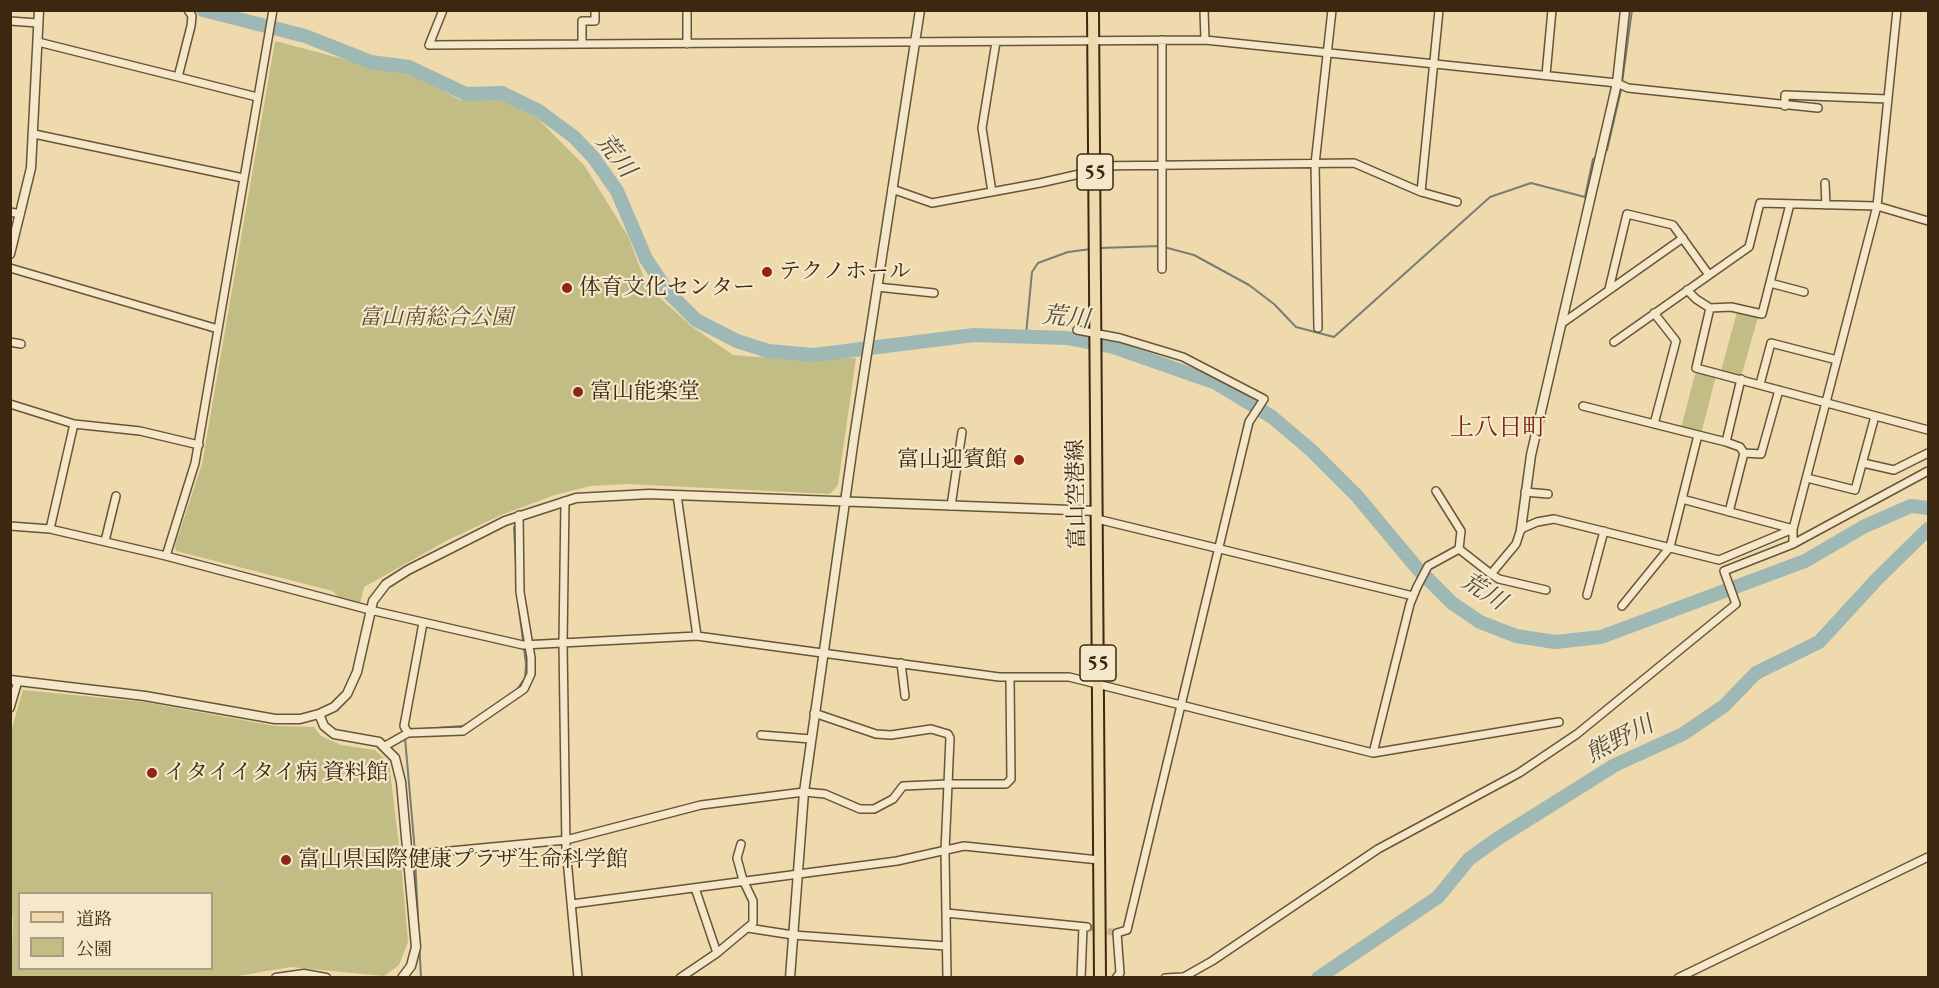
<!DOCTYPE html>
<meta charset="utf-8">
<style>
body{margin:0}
#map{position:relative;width:1939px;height:988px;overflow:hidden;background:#eedaad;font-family:"EB Garamond","Noto Serif JP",serif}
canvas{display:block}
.frame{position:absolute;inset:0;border:12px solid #3c2810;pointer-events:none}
.legend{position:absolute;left:18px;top:892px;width:195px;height:78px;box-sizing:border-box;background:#f4e7ca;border:2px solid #aa9b80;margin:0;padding:8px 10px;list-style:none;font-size:18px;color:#3c2810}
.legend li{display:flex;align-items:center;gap:12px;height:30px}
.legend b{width:30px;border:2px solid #aa9b80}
</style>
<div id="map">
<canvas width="1939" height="988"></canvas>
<div class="frame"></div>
<ul class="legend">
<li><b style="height:8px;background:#eedaad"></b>道路</li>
<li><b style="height:16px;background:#c1bd84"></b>公園</li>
</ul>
</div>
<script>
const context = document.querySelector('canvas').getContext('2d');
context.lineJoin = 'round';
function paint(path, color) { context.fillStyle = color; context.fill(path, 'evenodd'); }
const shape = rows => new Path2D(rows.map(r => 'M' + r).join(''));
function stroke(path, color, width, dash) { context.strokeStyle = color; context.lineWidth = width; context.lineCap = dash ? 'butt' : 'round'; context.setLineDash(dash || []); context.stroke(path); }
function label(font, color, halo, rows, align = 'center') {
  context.font = font + ' "EB Garamond","Noto Serif JP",serif'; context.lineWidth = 4.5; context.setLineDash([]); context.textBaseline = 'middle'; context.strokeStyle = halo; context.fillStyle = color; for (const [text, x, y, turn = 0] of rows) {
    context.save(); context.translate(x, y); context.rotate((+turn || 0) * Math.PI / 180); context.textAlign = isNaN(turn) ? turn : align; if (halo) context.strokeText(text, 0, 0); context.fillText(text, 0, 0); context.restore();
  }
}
paint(shape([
 [275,41,355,62,407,71,460,100,496,96,537,118,584,165,628,236,647,286,691,326,733,355,797,360,856,358,838,485,830,494,627,484,590,486,555,495,501,515,448,540,364,587,360,603,339,598,333,591,176,551,175,546,202,464],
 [1737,312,1758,317,1741,377,1721,371],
 [1696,371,1716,376,1701,434,1681,428],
 [23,690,144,702,275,726,314,727,321,736,341,745,375,750,389,763,401,863,408,942,399,965,384,976,291,967,226,978,11,977,13,917,10,916,10,735],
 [20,894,212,894,212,968,20,968]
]), '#c1bd84');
stroke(shape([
 [1603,152,1607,150,1621,90,1632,10],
 [1100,248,1160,246,1194,255,1249,285,1274,304,1296,327,1334,337,1490,197,1531,183,1585,197,1593,159,1596,157],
 [1026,335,1032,272,1038,263,1068,252,1091,249],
 [514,527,517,583],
 [516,691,525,678,526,664,518,601],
 [408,730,463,726,472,721],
 [405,738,415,852],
 [415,858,421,978]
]), '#777e73', 2);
stroke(shape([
 [203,10,305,36,371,62,409,67,466,94,502,93,539,111,574,137,593,157,617,191,646,259,668,292,696,320,737,341,768,351,814,355,974,335,1067,338,1113,347,1216,383,1272,417,1311,450,1357,496,1417,568,1452,603,1480,622,1516,636,1555,642,1601,637,1805,561,1865,526,1911,506,1928,508],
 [1318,978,1438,897,1469,859,1497,839,1615,765,1683,734,1724,706,1756,673,1819,642,1877,579,1928,529]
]), '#9eb8b5', 14);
stroke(shape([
 [1087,927,1117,933]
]), '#cab68e', 7, [7, 3.5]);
const minor = shape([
 [443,10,429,45,1205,40,1617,83,1628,88,1818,108],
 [1204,10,1205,40],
 [10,21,38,23],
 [38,42,178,77,191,26,192,16,188,10],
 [582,44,582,21,595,21,595,10],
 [687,44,687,10],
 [1546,75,1552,10],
 [178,77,257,97],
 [1785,106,1785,95,1888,99],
 [34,134,243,178],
 [1825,183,1826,205],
 [892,189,932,203,1040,183,1084,173,1094,166,1354,163,1421,192,1439,10],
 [992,192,982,128,996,42],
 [1421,192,1457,202],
 [10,212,20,214],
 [10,268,218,329],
 [1162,269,1162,40],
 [1770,283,1804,292],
 [877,287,934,293],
 [1609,289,1627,214,1673,225,1709,275],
 [1687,290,1696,299,1710,308,1731,307,1762,314,1790,204],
 [1710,308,1696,368,1928,430],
 [1561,324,1683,238],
 [1318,328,1315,164,1332,10],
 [1077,330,1120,338,1183,357,1264,399,1249,422,1127,930,1117,933,1120,973,1116,978],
 [10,342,21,344],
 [1614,342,1749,247,1760,203,1877,206,1928,221],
 [1760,384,1771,343,1837,360],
 [10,404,74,424,50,529],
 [1583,406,1726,442,1740,447,1744,453,1761,454,1779,390],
 [74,424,140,431,199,445],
 [1654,424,1676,341,1654,313],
 [1726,442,1741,379],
 [1863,463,1894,470,1928,453],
 [1807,478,1855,490,1875,416],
 [1436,491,1461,531,1459,549],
 [1525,492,1548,494],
 [677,495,697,636],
 [1682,499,1793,529],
 [565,501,563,643,566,848,578,978],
 [951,506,962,432],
 [1729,512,1744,453],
 [1097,519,1413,596],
 [10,526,50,529,166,556,370,610,523,645,697,636,999,677,1069,677,1373,753,1559,722],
 [105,541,116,496],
 [1793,544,1793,529,1877,206,1897,10],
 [1459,549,1491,574,1516,544,1521,529,1537,522,1554,519,1719,560,1793,529],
 [166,556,195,463,273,10],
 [1491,574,1499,579,1546,590],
 [1587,595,1604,531],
 [1622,606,1670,547,1698,435],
 [901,663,905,696],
 [10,708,18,681],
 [408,733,463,731,524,689,531,674,531,658,520,592,519,515],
 [761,735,811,739],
 [385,746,408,733,404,726,423,623],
 [1373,753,1410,604,1417,587,1428,566,1459,549],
 [408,855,566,840,701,805,804,792,825,794,860,809,874,809,893,799,903,786,948,784,950,738,948,734,931,729,891,735,876,734,814,713],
 [572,904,897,861,964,846,1099,860],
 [946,913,1087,927],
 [748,928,793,935,946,946],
 [717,953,753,923,753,901,743,880,737,858,741,844],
 [680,978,717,953,695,888],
 [947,978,945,851,948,784,1006,784,1011,779,1010,677],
 [1081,978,1083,927],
 [1165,978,1183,977],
 [1182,978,1212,961,1378,849,1519,773,1577,734,1736,604,1724,571,1793,544,1928,471],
 [1678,978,1928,857]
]);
const tertiary = shape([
 [10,254,31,168,39,10],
 [1521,529,1531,455,1617,83,1625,10],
 [10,680,145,696,275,719,300,719,319,714,334,707,347,694,357,672,373,601,386,584,408,570,505,521,576,498,649,494,1097,511],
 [319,714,324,726,334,734,379,742,395,758,401,782,416,947,411,966,402,978],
 [276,978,304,974,326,978],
 [790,978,804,792,854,438,920,10]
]);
const primary = shape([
 [1093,10,1100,978]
]);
stroke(minor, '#685437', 10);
stroke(tertiary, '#685437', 11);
stroke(primary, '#3c2810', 14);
stroke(minor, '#f4e7ca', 7);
stroke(tertiary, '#f4e7ca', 8);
stroke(primary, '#eedaad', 10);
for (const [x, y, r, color] of [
 [767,272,6,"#8f2418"],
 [567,288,6,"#8f2418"],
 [578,392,6,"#8f2418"],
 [1019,460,6,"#8f2418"],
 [152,773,6,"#8f2418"],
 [286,860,6,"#8f2418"]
]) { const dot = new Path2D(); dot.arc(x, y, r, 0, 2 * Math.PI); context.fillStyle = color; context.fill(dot); stroke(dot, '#f4e7ca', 2); }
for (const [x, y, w] of [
 [1095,172,36],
 [1098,663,36]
]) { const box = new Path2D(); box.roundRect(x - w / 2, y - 18, w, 36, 4.5); context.fillStyle = '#f4e7ca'; context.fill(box); stroke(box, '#3c2810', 1.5); }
label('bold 21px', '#3c2810', null, [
 ["55",1095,172],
 ["55",1098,663]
]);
label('22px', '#3c2810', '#f4e7ca', [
 ["テクノホール",779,272],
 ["体育文化センター",579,288],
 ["富山能楽堂",590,392],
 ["富山迎賓館",1007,460,"right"],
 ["イタイイタイ病 資料館",164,773],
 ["富山県国際健康プラザ生命科学館",298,860]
], 'left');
label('italic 22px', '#5d4d2d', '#f4e7ca', [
 ["富山南総合公園",436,318]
]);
label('22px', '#3c2810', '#f4e7ca', [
 ["富山空港線",1077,494,-91]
]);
label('italic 24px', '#544c39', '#f4e7ca', [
 ["荒川",615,156,52],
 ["荒川",1066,318,6],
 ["荒川",1483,592,32],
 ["熊野川",1620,740,-27]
]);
label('24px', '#7a1f14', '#f4e7ca', [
 ["上八日町",1498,428]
]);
</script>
